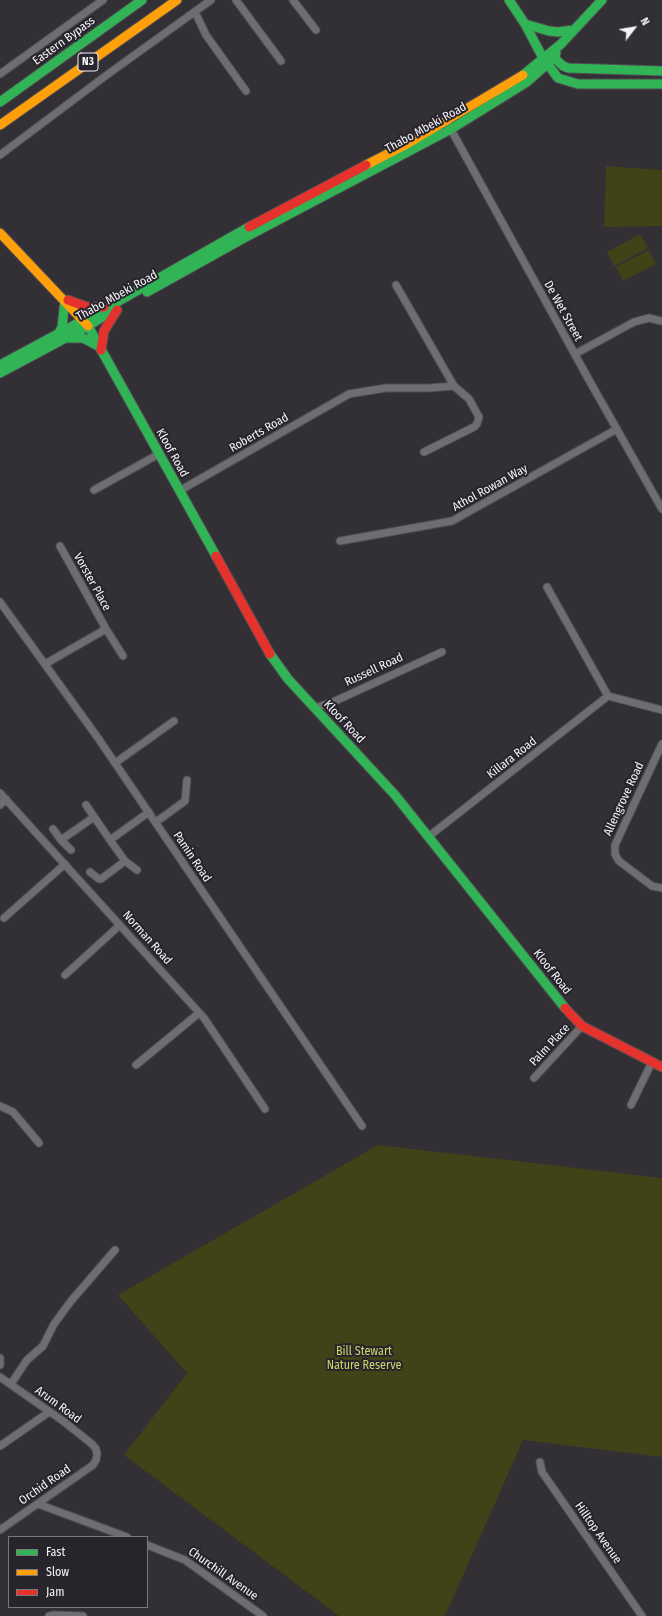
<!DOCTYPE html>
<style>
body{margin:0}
#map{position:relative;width:662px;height:1616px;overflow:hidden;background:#323035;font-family:"Fira Sans Condensed",sans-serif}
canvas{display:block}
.legend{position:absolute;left:8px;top:1536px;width:140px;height:72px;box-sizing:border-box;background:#28242c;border:1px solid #7a777e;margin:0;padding:5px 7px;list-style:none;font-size:12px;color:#f5f3f9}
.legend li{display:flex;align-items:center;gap:8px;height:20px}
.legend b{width:20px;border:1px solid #7a777e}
.north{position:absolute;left:614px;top:8px;width:40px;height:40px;-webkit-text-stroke:3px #28242c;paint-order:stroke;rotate:59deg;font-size:11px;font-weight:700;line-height:16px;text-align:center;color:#f5f3f9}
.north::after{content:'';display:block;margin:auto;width:14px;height:18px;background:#f5f3f9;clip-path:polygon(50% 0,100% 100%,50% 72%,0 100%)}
</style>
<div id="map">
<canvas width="662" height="1616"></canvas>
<ul class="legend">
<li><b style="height:5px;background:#30b455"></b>Fast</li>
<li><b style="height:5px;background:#ff9f0a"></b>Slow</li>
<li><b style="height:5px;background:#e5322d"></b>Jam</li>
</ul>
<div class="north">N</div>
</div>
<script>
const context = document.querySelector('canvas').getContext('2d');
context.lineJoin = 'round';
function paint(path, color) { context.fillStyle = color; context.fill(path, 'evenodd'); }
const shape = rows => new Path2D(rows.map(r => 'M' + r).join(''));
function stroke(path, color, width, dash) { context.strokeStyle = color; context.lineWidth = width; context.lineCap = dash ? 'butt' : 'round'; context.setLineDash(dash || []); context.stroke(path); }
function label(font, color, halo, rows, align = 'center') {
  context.font = font + ' "Fira Sans Condensed",sans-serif'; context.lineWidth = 4; context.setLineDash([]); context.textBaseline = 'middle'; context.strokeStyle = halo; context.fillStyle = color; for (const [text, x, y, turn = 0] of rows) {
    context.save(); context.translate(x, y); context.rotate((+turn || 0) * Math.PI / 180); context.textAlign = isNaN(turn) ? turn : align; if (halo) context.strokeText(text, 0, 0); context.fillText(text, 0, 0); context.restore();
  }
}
paint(shape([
 [606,166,662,170,662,226,604,227],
 [640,234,648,248,614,266,607,252],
 [649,250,656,264,623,281,616,267],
 [378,1145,662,1178,662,1457,523,1440,445,1616,339,1616,124,1455,187,1373,118,1295]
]), '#414217');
const street = shape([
 [236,0,281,61],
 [293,0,316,30],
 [195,12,206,35,246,91],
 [0,74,103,0],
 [449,126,589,380,662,509],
 [0,155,104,77,211,0],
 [396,285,454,386,469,399,479,417,477,424,474,427,424,452],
 [575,354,634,322,649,318,662,321],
 [94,490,159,454],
 [179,491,349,394,386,388,429,388,454,386],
 [340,541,452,521,617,429],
 [547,587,608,696],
 [0,602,98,738,362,1126],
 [106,629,123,656],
 [45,664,106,629,60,546],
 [608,696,662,710],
 [315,708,333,702,442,652],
 [662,744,615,845,615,854,619,861,652,886,662,888],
 [115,763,174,721],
 [0,793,204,1018,265,1109],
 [0,805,6,799],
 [86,805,110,840],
 [156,822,185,801,187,780],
 [53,829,61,840],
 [428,837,608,696],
 [71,850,61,840,94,817],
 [137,870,125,861,110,840,149,812],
 [90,872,99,879,101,879,125,861],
 [4,918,65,864],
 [65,975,120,925],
 [136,1065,199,1013],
 [534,1078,582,1026],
 [631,1105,652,1062],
 [0,1106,13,1112,39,1143],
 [0,1358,0,1365],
 [0,1377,63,1421,92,1444,96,1449,97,1454,96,1460,93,1465,0,1530],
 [11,1384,27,1360,43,1346,54,1324,71,1301,115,1250],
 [0,1446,49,1412],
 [540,1462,542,1472,642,1616],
 [38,1504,127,1537],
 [147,1545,185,1560,263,1616],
 [49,1616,54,1615,83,1616]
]);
const fast = shape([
 [509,0,525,24,543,58,558,78,578,84,662,84],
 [525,24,549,31,558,32,573,30],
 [550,54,563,66,568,68,662,71],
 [523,75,561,44,602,0],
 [0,102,142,0],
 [147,292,244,238,451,129,527,82,554,58,556,53],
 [88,326,216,556],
 [59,333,62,327,65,300],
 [68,338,83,338,100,347],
 [0,365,117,302,249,227],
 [0,373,88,326,112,311],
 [270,654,288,679,395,795,565,1008]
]);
const slow = shape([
 [0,125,177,0],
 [366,165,407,144,523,75],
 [0,233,88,326]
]);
const jam = shape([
 [249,227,366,165],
 [68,300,87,307,104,307],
 [101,350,104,331,117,310],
 [216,556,270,654],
 [565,1008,582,1026,662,1067]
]);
stroke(street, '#4f4d51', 9);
stroke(fast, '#4f4d51', 11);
stroke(slow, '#4f4d51', 11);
stroke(jam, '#4f4d51', 11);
stroke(street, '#6e6d70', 7);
stroke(fast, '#30b455', 9);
stroke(slow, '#ff9f0a', 9);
stroke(jam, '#e5322d', 9);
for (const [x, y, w] of [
 [88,62,20]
]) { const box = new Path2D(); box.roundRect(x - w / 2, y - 9, w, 18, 3); context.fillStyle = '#28242c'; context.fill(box); stroke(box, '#f5f3f9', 1); }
label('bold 11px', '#f5f3f9', null, [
 ["N3",88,62]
]);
label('12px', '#f5f3f9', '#28242c', [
 ["Eastern Bypass",64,41,-36],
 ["Thabo Mbeki Road",426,128,-29],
 ["Thabo Mbeki Road",117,296,-29],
 ["De Wet Street",563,311,61],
 ["Roberts Road",259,433,-30],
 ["Kloof Road",172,453,61],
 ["Athol Rowan Way",490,488,-29],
 ["Vorster Place",92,582,61],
 ["Russell Road",374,670,-25],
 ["Kloof Road",344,722,47],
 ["Killara Road",512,758,-38],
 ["Allengrove Road",624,799,-65],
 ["Pamin Road",192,857,56],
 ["Norman Road",147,938,48],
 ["Kloof Road",552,972,52],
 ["Palm Place",550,1045,-47],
 ["Arum Road",58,1405,36],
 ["Orchid Road",45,1485,-35],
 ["Hilltop Avenue",598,1533,55],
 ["Churchill Avenue",223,1574,35]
]);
label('12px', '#d0d46c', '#28242c', [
 ["Bill Stewart",364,1352],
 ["Nature Reserve",364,1366]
]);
</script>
